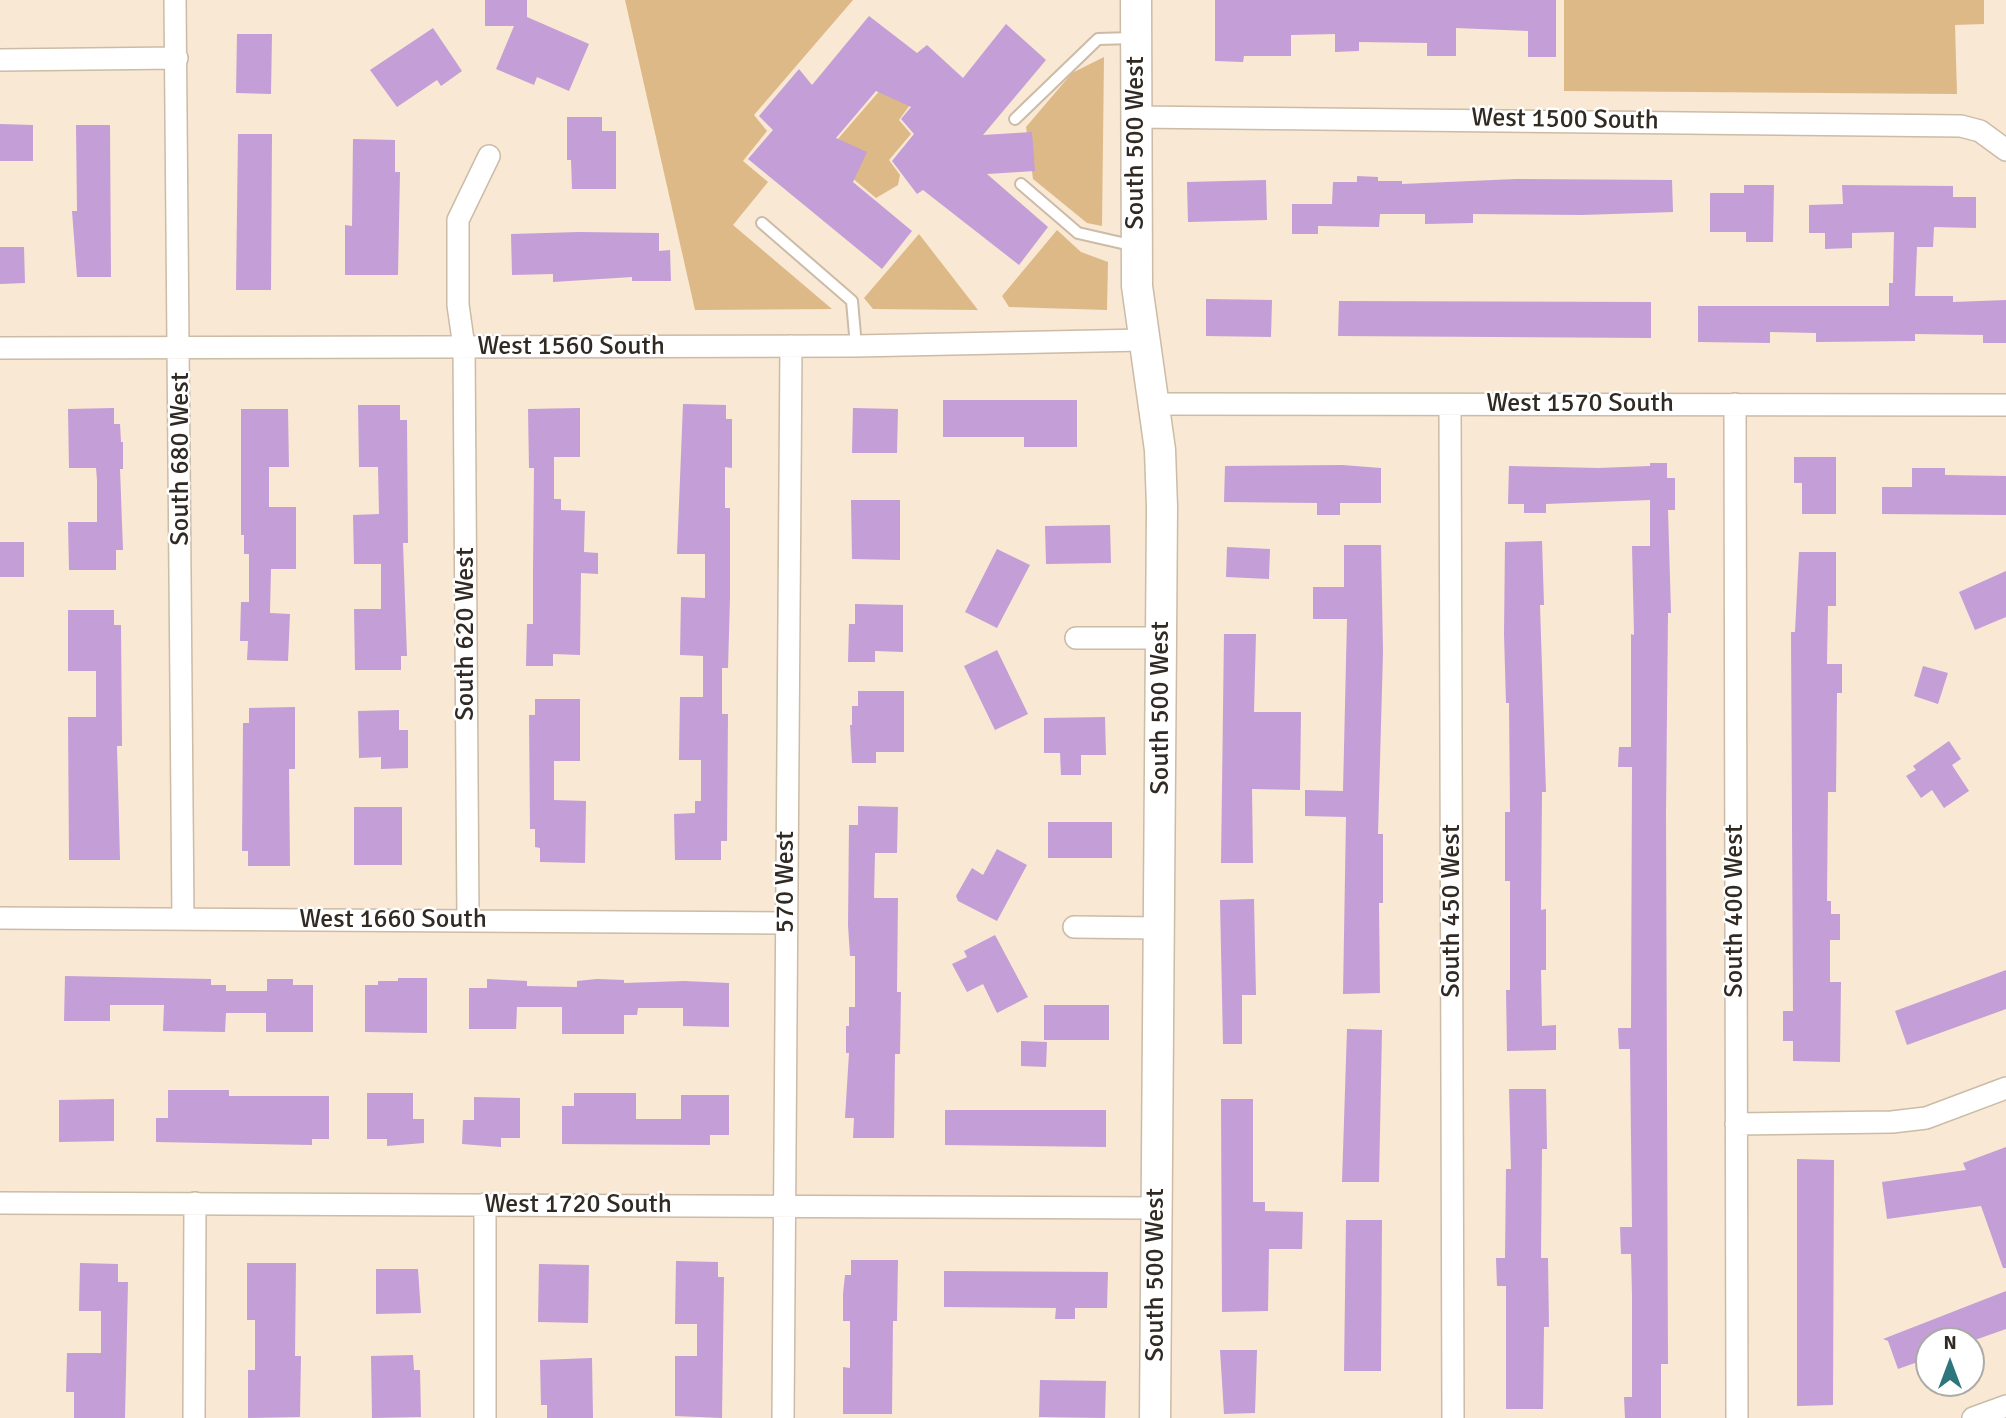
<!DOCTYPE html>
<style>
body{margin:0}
#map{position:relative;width:2006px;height:1418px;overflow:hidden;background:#f9e8d3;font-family:Signika,sans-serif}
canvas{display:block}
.north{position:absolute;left:1915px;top:1327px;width:70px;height:70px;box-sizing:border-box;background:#fff;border:2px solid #acaaa7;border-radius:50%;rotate:0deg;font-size:19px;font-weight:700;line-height:28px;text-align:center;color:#302a22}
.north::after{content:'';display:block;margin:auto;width:24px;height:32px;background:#2e767e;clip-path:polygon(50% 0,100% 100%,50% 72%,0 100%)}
</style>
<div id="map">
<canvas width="2006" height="1418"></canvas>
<div class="north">N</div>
</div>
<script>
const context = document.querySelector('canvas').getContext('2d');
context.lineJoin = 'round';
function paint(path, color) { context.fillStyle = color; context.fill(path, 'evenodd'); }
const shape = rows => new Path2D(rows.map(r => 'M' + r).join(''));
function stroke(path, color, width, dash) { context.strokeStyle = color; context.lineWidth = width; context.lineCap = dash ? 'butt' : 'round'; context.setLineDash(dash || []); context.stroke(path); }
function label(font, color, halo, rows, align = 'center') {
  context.font = font + ' Signika,sans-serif'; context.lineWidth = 5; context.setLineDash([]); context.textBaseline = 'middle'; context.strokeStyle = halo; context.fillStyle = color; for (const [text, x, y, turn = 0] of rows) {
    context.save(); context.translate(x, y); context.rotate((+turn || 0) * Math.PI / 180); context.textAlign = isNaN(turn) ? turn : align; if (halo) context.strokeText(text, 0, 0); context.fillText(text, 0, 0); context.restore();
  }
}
paint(shape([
 [625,0,853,0,754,115,767,131,743,161,768,182,733,225,832,309,695,310],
 [1564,0,1984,0,1984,24,1955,25,1957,94,1564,91],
 [1104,57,1102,226,1087,223,1033,179,1026,127,1072,73],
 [900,67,923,87,899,120,911,134,889,160,900,175,898,185,876,198,833,162,831,147],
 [1057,230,1081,252,1108,262,1107,310,1009,307,1002,296],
 [919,234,978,310,873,309,864,298]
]), '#ddb988');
paint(shape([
 [485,0,527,0,527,17,589,44,569,91,537,77,534,85,496,69,514,26,485,26],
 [1215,0,1556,0,1556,57,1528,57,1528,31,1456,28,1456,56,1427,56,1427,43,1359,42,1359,51,1335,52,1335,34,1291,35,1291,56,1244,56,1243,62,1215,61],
 [869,16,917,53,927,45,963,78,1006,24,1046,60,983,135,1032,132,1035,171,987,174,1048,227,1019,265,923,190,917,194,892,161,914,134,901,119,911,107,876,91,836,138,867,152,853,182,912,231,882,269,748,159,773,130,759,116,799,69,812,85],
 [433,28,462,71,441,86,437,80,397,107,370,70],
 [237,34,272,34,271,94,236,93],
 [567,117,602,117,602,131,616,131,616,189,572,189,571,160,567,160],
 [0,124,33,125,33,161,0,161],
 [76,125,110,125,111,277,77,277,72,211,77,211],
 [238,134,272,134,271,290,236,290],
 [353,139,395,140,395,172,400,172,398,275,345,275,345,225,352,226],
 [1357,176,1378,177,1378,181,1402,181,1402,184,1516,179,1672,180,1673,212,1582,215,1473,214,1473,223,1425,224,1425,214,1380,214,1379,227,1318,226,1318,234,1292,234,1292,204,1332,204,1333,182,1357,182],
 [1266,180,1267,220,1188,222,1187,182],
 [1744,185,1774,185,1773,242,1746,242,1746,232,1710,232,1710,193,1744,193],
 [1842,185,1953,186,1953,197,1976,197,1976,228,1934,227,1933,247,1917,247,1915,296,1953,296,1953,302,2006,300,2006,343,1983,343,1983,335,1915,334,1915,341,1816,342,1816,333,1770,332,1770,343,1698,342,1698,306,1889,306,1889,283,1893,283,1894,232,1852,233,1852,248,1825,249,1825,233,1809,233,1809,205,1843,204],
 [579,232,659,233,659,251,670,250,671,281,632,281,632,277,553,282,553,274,512,275,511,234],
 [0,247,24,247,25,283,0,284],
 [1206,299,1272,300,1271,337,1206,336],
 [1339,301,1651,302,1651,338,1338,336],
 [943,400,1077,400,1077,447,1024,447,1024,437,943,437],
 [683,404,726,405,726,419,732,419,732,468,725,467,725,508,730,508,730,598,728,668,722,668,722,714,728,714,727,841,721,841,721,860,675,860,674,814,695,813,695,801,701,801,701,760,679,760,680,697,703,697,703,656,680,655,681,597,705,598,705,554,677,554],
 [358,405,400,405,400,420,407,420,408,543,403,543,407,656,401,656,401,670,355,670,354,609,381,609,381,564,354,564,353,515,379,514,378,467,359,467],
 [114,408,114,424,120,424,121,442,123,442,123,469,120,469,123,550,116,550,116,570,69,570,68,522,97,522,97,480,96,468,69,468,68,409],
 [580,408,580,457,554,457,554,499,561,499,561,510,585,511,584,552,598,553,598,574,581,573,580,655,553,654,553,666,526,666,527,624,533,624,533,572,534,468,529,468,528,409],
 [853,408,898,409,897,453,852,453],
 [241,409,288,409,289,467,269,467,269,507,296,507,296,569,271,569,270,613,290,614,288,661,247,660,248,641,240,641,241,602,249,602,249,554,244,554,244,535,241,535],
 [1794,457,1836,457,1836,514,1802,514,1802,483,1794,483],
 [1650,463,1667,463,1667,478,1675,478,1675,510,1668,510,1671,613,1668,613,1666,813,1668,1364,1661,1364,1661,1418,1625,1418,1624,1397,1632,1397,1632,1295,1631,1254,1621,1254,1620,1227,1632,1227,1630,1049,1619,1049,1618,1028,1631,1028,1632,767,1618,767,1619,747,1631,747,1631,634,1634,635,1632,546,1650,546,1650,500,1546,504,1546,513,1524,513,1524,504,1508,504,1509,466,1598,468,1650,466],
 [1342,465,1381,468,1381,503,1340,503,1340,515,1317,515,1317,503,1224,502,1225,466],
 [1912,468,1945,468,1945,475,2006,476,2006,515,1882,514,1882,487,1912,487],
 [851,500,900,500,900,560,852,559],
 [1110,525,1111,563,1046,564,1045,526],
 [1542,541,1544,605,1540,605,1546,792,1542,792,1541,910,1546,909,1546,970,1541,970,1542,1026,1556,1025,1556,1050,1507,1051,1506,990,1510,990,1510,881,1505,881,1505,812,1510,812,1509,703,1506,703,1504,634,1505,542],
 [0,542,24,542,24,577,0,577],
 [1344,545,1381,545,1383,652,1378,834,1383,834,1383,903,1379,903,1380,993,1343,994,1346,817,1305,816,1305,790,1343,791,1347,619,1313,619,1313,587,1344,587],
 [1227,547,1270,549,1269,579,1226,577],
 [997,549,1030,565,997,628,965,612],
 [1799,552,1836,552,1836,606,1828,606,1827,664,1842,664,1842,693,1837,693,1836,792,1828,792,1827,901,1831,901,1831,914,1840,914,1840,940,1830,940,1830,982,1841,982,1840,1062,1793,1061,1793,1041,1783,1041,1783,1011,1793,1011,1791,632,1795,632],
 [2006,571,2006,617,1975,630,1959,592],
 [855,604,903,605,903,652,875,651,875,662,848,662,849,624,855,624],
 [68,610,114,610,114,625,121,625,122,746,117,746,120,860,69,860,68,717,96,717,96,671,68,671],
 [1224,634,1256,634,1254,712,1301,712,1300,790,1252,789,1253,863,1221,863],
 [997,650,1028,714,995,730,964,666],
 [1923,666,1948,673,1938,704,1914,696],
 [858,691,904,691,904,752,876,752,876,763,852,763,850,725,852,725,852,706,858,706],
 [535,699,580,699,580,761,554,761,554,800,586,801,585,863,540,862,540,848,535,847,535,829,530,829,529,715,535,715],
 [295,707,295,769,289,769,290,866,248,866,248,851,242,851,243,723,249,723,249,708],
 [399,710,399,730,408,730,408,768,381,769,381,757,359,758,358,711],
 [1105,717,1106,755,1081,755,1081,775,1061,775,1060,753,1044,753,1044,718],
 [1949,741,1961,759,1952,765,1969,791,1944,808,1932,790,1921,798,1906,776,1916,770,1913,766],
 [858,806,898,807,897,853,875,853,874,898,898,898,897,992,901,992,900,1054,895,1054,894,1138,853,1138,854,1118,845,1118,849,1053,846,1053,846,1026,849,1026,849,1007,855,1007,855,956,850,956,848,925,849,825,858,825],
 [354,807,402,807,402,865,354,865],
 [1048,822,1112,822,1112,858,1048,858],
 [997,849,1027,865,997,921,958,901,956,896,972,868,983,875],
 [1254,899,1256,995,1242,995,1242,1044,1223,1044,1220,900],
 [995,935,1028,997,997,1013,983,984,967,992,952,964,967,957,964,951],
 [2006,970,2006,1009,1907,1045,1895,1011],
 [65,976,211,979,211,985,226,985,226,991,267,991,267,979,293,979,293,985,313,985,313,1032,266,1032,266,1013,226,1013,225,1032,163,1031,164,1005,110,1005,110,1021,64,1021],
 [398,978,427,978,427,1033,365,1032,365,985,378,985,378,981,398,981],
 [487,979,527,981,527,986,577,987,577,981,597,979,624,980,624,983,684,981,729,983,729,1027,683,1026,683,1008,638,1008,637,1015,624,1015,624,1034,562,1034,562,1007,517,1007,516,1029,469,1029,469,988,487,988],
 [1044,1005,1109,1005,1109,1040,1044,1040],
 [1347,1029,1382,1030,1379,1182,1342,1182],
 [1021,1041,1047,1042,1046,1067,1021,1066],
 [1509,1089,1546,1089,1547,1149,1542,1149,1541,1258,1548,1258,1549,1327,1544,1327,1543,1409,1506,1409,1506,1286,1497,1286,1496,1258,1505,1258,1506,1169,1511,1169],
 [168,1090,229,1090,229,1096,329,1096,329,1139,312,1139,312,1145,156,1142,156,1118,168,1118],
 [367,1093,413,1093,413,1119,424,1119,424,1143,387,1146,387,1139,367,1139],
 [574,1093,636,1093,636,1119,681,1119,681,1095,729,1095,729,1135,710,1135,710,1145,562,1144,562,1106,574,1106],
 [474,1097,520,1098,520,1138,501,1138,501,1147,462,1144,463,1120,474,1120],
 [114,1099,114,1141,59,1142,59,1100],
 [1221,1099,1253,1099,1253,1202,1265,1202,1265,1211,1303,1212,1302,1249,1269,1249,1268,1311,1222,1312],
 [945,1110,1106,1110,1106,1147,945,1145],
 [2006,1147,2006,1268,2003,1268,1981,1206,1887,1219,1882,1182,1966,1170,1963,1163],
 [1797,1159,1834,1160,1833,1405,1797,1406],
 [1346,1220,1382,1220,1381,1371,1344,1371],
 [851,1260,898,1260,897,1321,893,1321,892,1414,843,1414,843,1367,850,1368,850,1321,843,1321,843,1294,845,1275,851,1275],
 [676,1261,718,1262,718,1277,724,1277,722,1418,675,1416,675,1356,697,1356,697,1324,675,1324],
 [80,1263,118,1264,118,1282,128,1282,125,1418,74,1418,74,1392,66,1392,67,1353,101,1353,101,1311,79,1311],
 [247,1263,296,1263,295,1356,301,1356,300,1417,248,1418,248,1370,255,1370,255,1320,247,1320],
 [539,1264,589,1265,588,1323,538,1322],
 [376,1269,418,1269,421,1313,376,1314],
 [944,1271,1108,1272,1107,1308,1075,1308,1075,1319,1055,1319,1056,1308,944,1307],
 [2006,1291,2006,1329,1972,1341,1929,1341,1929,1358,1898,1369,1888,1341,1883,1339],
 [1220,1350,1257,1350,1255,1413,1224,1414],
 [413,1355,414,1370,420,1370,421,1417,372,1418,371,1356],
 [592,1358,593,1418,547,1418,547,1405,541,1405,540,1360],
 [1040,1380,1106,1381,1105,1418,1039,1417]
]), '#c39ed7');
const lane = shape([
 [1015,119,1098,39,1133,38],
 [1021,184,1078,233,1135,246],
 [762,223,852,301,856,346]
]);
const street = shape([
 [175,0,183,919],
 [0,60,177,58],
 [1135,117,1961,126,1980,131,2006,150],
 [0,348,856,346,1143,340],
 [1154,404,2006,405],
 [1735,404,1737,1418],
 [1450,405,1453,1418],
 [1076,638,1161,638],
 [0,918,786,923],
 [468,921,464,347,458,305,458,220,489,156],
 [1074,927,1159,928],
 [1736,1124,1892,1122,1926,1118,2006,1088],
 [0,1203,1157,1208],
 [485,1204,485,1418],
 [194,1418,195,1203],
 [783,1418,791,346],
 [1973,1418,2006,1406]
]);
const secondary = shape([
 [1136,0,1137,286,1160,450,1162,507,1155,1418]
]);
stroke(lane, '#cbbba7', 14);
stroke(street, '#cbbba7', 24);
stroke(secondary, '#cbbba7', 33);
stroke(lane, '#fff', 10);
stroke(street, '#fff', 21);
stroke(secondary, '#fff', 30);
label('26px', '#302a22', '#fff', [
 ["West 1500 South",1565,120,1],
 ["South 500 West",1136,143,-90],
 ["West 1560 South",571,347],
 ["West 1570 South",1580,404],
 ["South 680 West",181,459,-90],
 ["South 620 West",466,634,-90],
 ["South 500 West",1161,708,-90],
 ["570 West",786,882,-90],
 ["South 450 West",1452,911,-90],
 ["South 400 West",1735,911,-90],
 ["West 1660 South",393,920],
 ["West 1720 South",578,1205],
 ["South 500 West",1156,1275,-90]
]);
</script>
